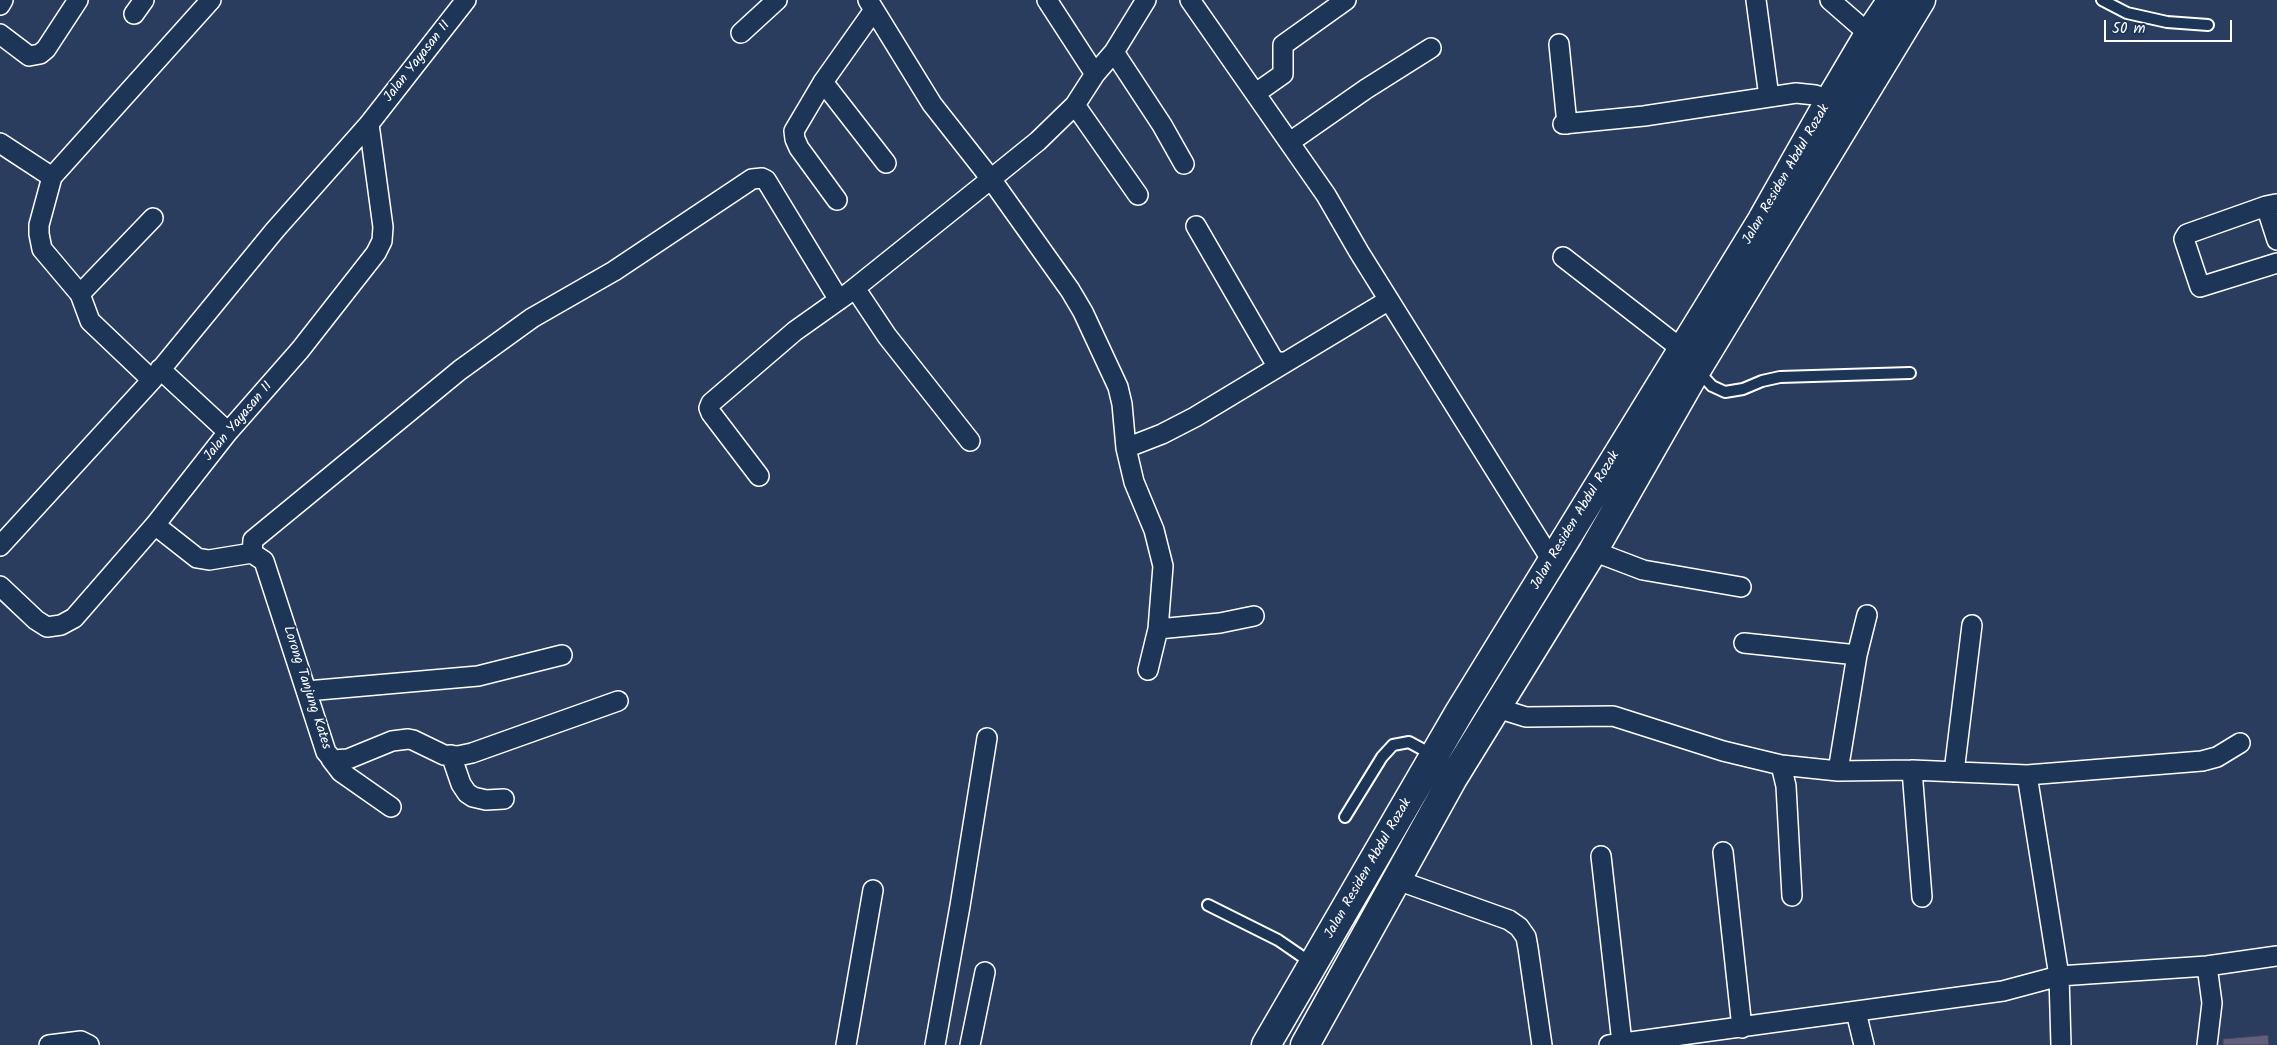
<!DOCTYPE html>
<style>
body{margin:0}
#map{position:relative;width:2277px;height:1045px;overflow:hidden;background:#2b3d5f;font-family:Kalam,sans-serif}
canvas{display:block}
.scale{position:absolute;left:2104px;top:20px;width:128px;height:22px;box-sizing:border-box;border:2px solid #fff;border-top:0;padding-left:6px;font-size:15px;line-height:18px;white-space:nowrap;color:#fff;-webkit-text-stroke:4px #1d3557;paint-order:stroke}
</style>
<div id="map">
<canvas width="2277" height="1045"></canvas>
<div class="scale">50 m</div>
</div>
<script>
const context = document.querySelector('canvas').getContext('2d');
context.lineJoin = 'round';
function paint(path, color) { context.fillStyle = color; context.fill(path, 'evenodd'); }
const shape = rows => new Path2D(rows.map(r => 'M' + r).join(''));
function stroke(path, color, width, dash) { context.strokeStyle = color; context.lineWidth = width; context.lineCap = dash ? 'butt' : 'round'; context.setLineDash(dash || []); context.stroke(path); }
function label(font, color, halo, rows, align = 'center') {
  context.font = font + ' Kalam,sans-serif'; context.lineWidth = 4; context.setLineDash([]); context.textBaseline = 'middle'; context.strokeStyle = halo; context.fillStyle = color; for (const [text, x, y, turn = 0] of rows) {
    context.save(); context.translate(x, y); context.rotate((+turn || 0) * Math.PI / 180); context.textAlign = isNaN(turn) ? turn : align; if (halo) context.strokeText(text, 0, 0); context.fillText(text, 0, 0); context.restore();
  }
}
const building = shape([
 [2268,1035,2269,1045,2223,1045,2223,1039,2268,1035]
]);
paint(building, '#625f7e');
stroke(building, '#454258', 1);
const service = shape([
 [2102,0,2127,13,2167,22,2208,25],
 [1697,370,1712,386,1725,392,1743,389,1762,381,1780,377,1910,373],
 [1345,817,1382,757,1393,745,1409,742,1433,755],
 [1208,905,1278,940,1313,964]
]);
const minor = shape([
 [868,0,932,104,991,179,1038,141,1075,105,1095,74,1114,52,1146,0],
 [1047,0,1095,74],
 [1190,0,1326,195,1359,252,1552,561],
 [1756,0,1769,97],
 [1830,0,1869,34],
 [0,5,3,0],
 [134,14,144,0],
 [741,33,777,0],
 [0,34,29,56,40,54,46,49,78,0],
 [1559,44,1567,124],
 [1114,52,1162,125,1184,164],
 [823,82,886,163],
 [1256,93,1283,74,1283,45,1346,0],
 [1075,105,1138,195],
 [1563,124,1644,116,1796,93,1815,95,1830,100],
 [1290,142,1366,89,1431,48],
 [0,143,52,177,211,0],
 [52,177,39,225,39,234,42,249,80,294,90,321,152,380],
 [837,200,799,148,795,139,794,131,823,82,874,10],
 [2276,204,2266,206,2277,240],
 [2266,206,2187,234,2184,239,2200,287,2277,263],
 [1196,226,1273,359,1276,362,1282,362],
 [1563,257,1675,344,1689,360],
 [855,288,887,336,970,441],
 [80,294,153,218],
 [160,369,228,432],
 [1126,448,1162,434,1195,417,1389,300],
 [759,476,711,413,709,408,711,403,795,331,850,292,991,179,1070,290,1083,312,1118,387,1122,404,1126,448,1134,482,1154,530,1163,566,1158,629,1148,670],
 [155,525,197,558,209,560,252,553,264,561,326,752,333,760,348,759,392,741,408,739,413,740,444,755,458,756,472,753,618,701],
 [0,546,152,380,275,230,369,124,466,0],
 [1593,551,1643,570,1741,587],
 [252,553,253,540,460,370,532,318,614,271,752,179,762,178,766,180,839,300],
 [0,586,36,620,47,627,61,625,74,618,155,525,228,432,300,350,376,253,382,241,383,227,369,124],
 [1158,629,1220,623,1254,616],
 [1744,643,1857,655,1838,771],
 [1857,655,1867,615],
 [307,691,478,676,562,655],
 [1497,708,1526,717,1613,716,1723,751,1781,765,1838,771,1912,770,2027,775,2202,761,2217,757,2240,743],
 [451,755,461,784,467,793,473,797,486,800,504,799],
 [331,759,341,772,391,807],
 [1781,765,1786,786,1792,896],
 [1912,770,1922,897],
 [1954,772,1972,625],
 [2027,775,2059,976,2061,1045],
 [1723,852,1742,1028],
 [1601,856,1622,1043],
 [1397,880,1509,920,1519,927,1526,937,1528,948,1542,1045],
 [2207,966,2212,1003,2207,1045],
 [1856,1012,1864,1045],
 [49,1045,81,1041,89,1045],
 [846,1045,873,890],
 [935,1045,960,906,987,738],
 [970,1045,985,972],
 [1609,1045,2003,991,2059,976,2207,966,2277,956]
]);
const trunk = shape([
 [1266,1045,1460,711,1762,220,1830,100,1869,34,1892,0],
 [1305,1045,1453,778,1593,551,1697,369,1921,0]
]);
stroke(service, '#fff', 14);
stroke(minor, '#fff', 22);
stroke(trunk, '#fff', 31);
stroke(service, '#1d3557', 10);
stroke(minor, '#1d3557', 19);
stroke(trunk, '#1d3557', 28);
label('14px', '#fff', '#1d3557', [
 ["Jalan Yayasan II",418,62,-52],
 ["Jalan Residen Abdul Rozak",1787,175,-60],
 ["Jalan Yayasan II",239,422,-50],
 ["Jalan Residen Abdul Rozak",1576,521,-59],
 ["Lorong Tanjung Kates",306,688,72],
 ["Jalan Residen Abdul Rozak",1369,869,-60]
]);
</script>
